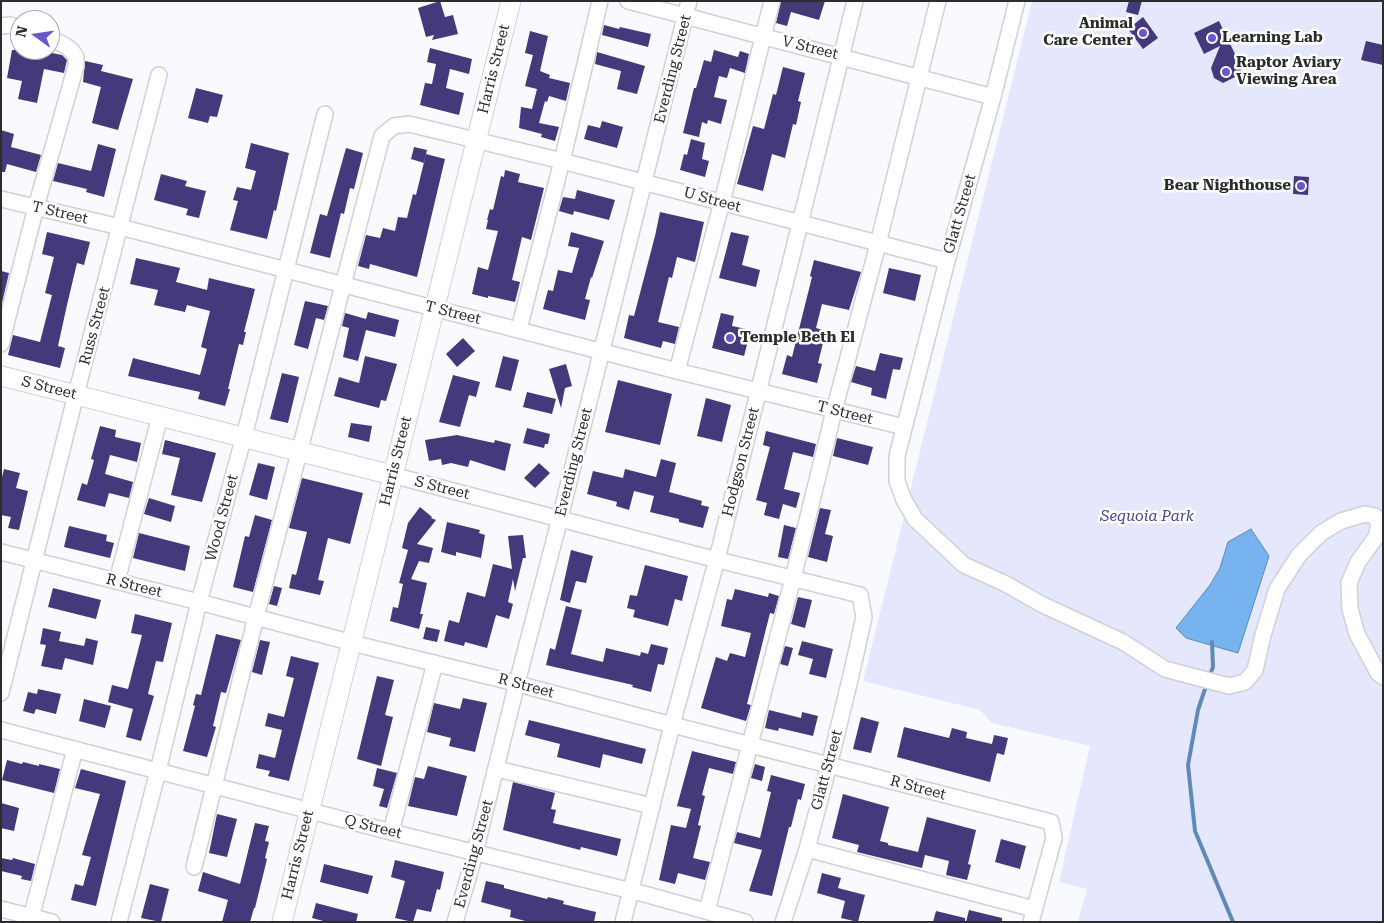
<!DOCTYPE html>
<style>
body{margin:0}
#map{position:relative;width:1384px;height:923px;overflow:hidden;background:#f9faff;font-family:"Roboto Serif",serif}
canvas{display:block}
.frame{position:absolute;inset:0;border:2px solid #2b2c2d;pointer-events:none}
.north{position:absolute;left:10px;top:10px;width:50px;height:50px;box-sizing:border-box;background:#fff;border:1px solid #aaabab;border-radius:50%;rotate:284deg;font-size:14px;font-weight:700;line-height:20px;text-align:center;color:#2b2c2d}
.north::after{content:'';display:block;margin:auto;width:18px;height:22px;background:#6b56d0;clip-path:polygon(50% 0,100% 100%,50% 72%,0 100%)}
</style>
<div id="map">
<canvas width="1384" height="923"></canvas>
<div class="frame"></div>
<div class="north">N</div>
</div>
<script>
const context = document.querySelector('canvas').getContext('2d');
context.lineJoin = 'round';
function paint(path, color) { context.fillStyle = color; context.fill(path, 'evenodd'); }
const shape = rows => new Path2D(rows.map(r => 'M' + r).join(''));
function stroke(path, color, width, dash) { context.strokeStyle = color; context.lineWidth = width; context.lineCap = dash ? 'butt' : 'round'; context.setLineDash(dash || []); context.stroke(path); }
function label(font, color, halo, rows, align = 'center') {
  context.font = font + ' "Roboto Serif",serif'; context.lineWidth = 5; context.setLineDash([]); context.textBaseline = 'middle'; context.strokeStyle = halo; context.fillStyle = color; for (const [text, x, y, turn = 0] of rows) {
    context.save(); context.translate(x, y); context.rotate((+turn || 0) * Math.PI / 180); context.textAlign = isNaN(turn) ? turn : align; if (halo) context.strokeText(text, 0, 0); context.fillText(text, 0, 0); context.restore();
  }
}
paint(shape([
 [1032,1,1383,1,1383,922,1078,922,1087,889,1059,882,1090,746,992,723,980,710,863,681]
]), '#e5e7fd');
const water = shape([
 [1251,529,1269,556,1238,653,1186,638,1176,628,1210,585,1220,568,1228,542,1251,529]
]);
paint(water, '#76b3ef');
stroke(water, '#608ab5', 1);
stroke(shape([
 [1209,677,1213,667,1212,642],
 [1207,683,1198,710,1188,765,1195,831,1233,922]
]), '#608ab5', 4);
paint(shape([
 [440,1,445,17,453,15,458,34,432,40,434,35,426,37,418,8],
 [781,1,825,1,819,20,791,12,787,26,776,23],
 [1129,1,1142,1,1138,15,1126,12],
 [1143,17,1158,38,1143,49,1128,29],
 [1219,21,1235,54,1238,55,1243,67,1237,76,1223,83,1214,78,1211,68,1220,46,1204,54,1194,33],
 [604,25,619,29,620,27,651,34,648,47,602,35],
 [530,31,548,36,540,71,550,75,549,78,570,83,566,101,549,96,547,102,545,101,539,123,559,127,555,141,541,137,542,134,519,128,521,107,532,109,537,89,525,86,533,55,525,53],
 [1366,41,1383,45,1383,65,1361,60],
 [430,48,472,59,469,74,450,69,446,88,464,93,459,115,420,105,425,83,432,84,436,64,427,62],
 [12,50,37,50,62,55,67,60,64,73,44,69,37,103,18,99,22,81,7,78],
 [714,50,738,57,740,51,749,54,745,73,730,68,727,78,719,76,714,97,727,100,721,124,708,120,707,124,702,122,699,137,683,133,694,88,696,88,704,60,711,62],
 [597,52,645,66,637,94,617,89,621,71,595,64],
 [85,61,103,65,101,71,133,79,118,130,92,123,101,87,83,82],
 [783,67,805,73,798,101,801,102,796,125,793,124,785,158,772,154,763,191,737,184,753,126,764,129,773,94,776,95],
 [196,88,223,95,217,117,210,116,208,123,188,118],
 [602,121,623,127,617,148,584,139,588,125,600,128],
 [1,130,14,134,11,147,41,155,36,172,7,164,5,172,1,172],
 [691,139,705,143,702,159,709,161,705,177,680,170,684,154,687,155],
 [251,143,289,153,276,211,274,210,267,239,230,230,238,201,233,200,237,187,251,190,256,171,245,168],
 [98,144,116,149,104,197,86,192,87,189,53,181,58,163,91,171],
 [414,147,427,150,424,163,411,159],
 [346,148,363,153,354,189,350,188,344,214,341,213,330,258,310,253,320,214,327,216],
 [426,154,445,159,417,277,370,264,369,269,358,266,366,235,380,238,383,228,395,231,398,217,407,218,413,194,416,195],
 [505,170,520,174,518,182,544,188,531,240,522,237,512,280,520,282,515,302,488,296,488,298,472,294,478,267,488,270,498,231,486,229,488,220,487,220,490,209,493,210,501,176,504,177],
 [161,174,187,181,185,186,206,191,199,218,186,215,188,209,154,200],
 [1294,176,1309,177,1308,195,1293,194],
 [577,190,615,200,609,220,574,211,573,215,559,211,563,197,575,199],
 [660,212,704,222,695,262,677,257,672,278,669,277,658,322,679,327,675,344,663,341,661,348,624,338,629,315,634,316,655,236],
 [47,232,90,242,84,265,77,263,67,305,58,346,65,348,60,368,8,355,13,335,40,342,52,295,45,293,54,257,42,254],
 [571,232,604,241,592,278,591,277,585,299,590,300,585,320,543,309,548,290,553,291,558,270,572,273,579,248,568,246],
 [731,232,749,236,742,265,760,270,756,287,719,278],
 [136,258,180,268,176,282,207,290,209,278,255,289,244,332,246,332,243,345,239,344,228,389,230,389,225,406,198,399,200,392,128,376,133,358,200,375,207,349,201,347,210,311,187,305,185,312,154,305,158,290,130,284],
 [814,260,861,272,849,310,822,304,816,328,826,331,818,363,822,364,817,383,782,374,787,355,792,357,812,277,810,276],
 [889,268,921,275,915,301,883,293],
 [1,271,9,273,2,303,1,303],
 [305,301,328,306,324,320,316,318,308,349,294,345],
 [368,312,399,320,395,337,366,330,358,361,343,357,349,328,342,326,345,313,366,319],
 [721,313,734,316,732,326,751,330,744,356,712,348],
 [463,338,475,351,457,367,446,354],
 [880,353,903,358,900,370,893,369,886,399,871,395,872,388,851,382,856,366,875,371],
 [365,356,397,364,386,401,381,400,379,408,334,396,339,377,359,383],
 [503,356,519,360,511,391,495,387],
 [566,364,572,386,565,388,561,408,549,369],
 [282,373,299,377,288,423,270,419],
 [453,375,480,382,476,397,469,395,460,427,439,422],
 [618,380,672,394,660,445,605,432],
 [527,392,556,399,552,414,523,407],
 [706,398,731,405,722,442,697,436],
 [351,423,372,426,369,442,348,437],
 [100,426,116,430,115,437,141,443,137,462,110,455,105,474,133,482,129,498,109,493,105,507,77,500,82,483,87,485,94,460,91,459],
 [527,428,550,434,548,444,545,444,544,448,523,443],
 [766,431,816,444,813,457,793,452,784,489,800,493,796,508,783,504,779,519,764,515,767,503,756,500,770,447,763,445],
 [457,435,494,443,495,440,511,444,505,471,470,460,468,467,451,463,442,465,441,459,429,461,425,440],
 [837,438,873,447,868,465,833,456],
 [165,440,216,453,202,502,171,495,180,458,162,454],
 [661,459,676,463,669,492,702,501,701,505,709,507,703,528,679,522,679,519,650,512,654,496,634,491,629,510,616,506,617,502,587,494,593,471,623,478,625,469,656,477],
 [258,463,275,467,267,500,249,495],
 [539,463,550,473,535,488,524,478],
 [4,469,20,473,16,488,28,491,19,530,8,528,11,517,1,515,1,481],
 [302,478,363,493,350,544,328,538,318,580,324,581,320,595,289,588,292,574,296,575,307,532,289,528],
 [149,498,175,506,171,522,144,514],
 [420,507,432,517,431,518,436,520,417,544,433,548,429,563,419,561,411,579,427,583,420,614,423,614,419,629,390,621,393,607,398,608,403,584,399,583,408,550,402,548,408,523],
 [820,508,831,510,825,534,833,536,827,562,808,557],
 [255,515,272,520,253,592,233,587,245,536,249,537],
 [447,522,480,530,479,533,485,535,481,558,456,552,456,556,441,552],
 [784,525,796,528,788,559,778,557],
 [69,526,107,535,106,541,114,543,110,558,64,547],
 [139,533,190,546,185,571,133,558],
 [523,535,526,558,523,558,515,591,513,579,508,602,513,604,509,619,496,615,487,648,465,642,464,646,444,641,449,620,459,623,467,592,485,597,493,564,512,569,508,536],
 [571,550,593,556,586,583,576,581,570,603,560,600],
 [645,565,688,576,682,601,675,599,668,626,633,617,635,610,627,608,630,595,637,596],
 [274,586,282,588,277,606,269,604],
 [53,588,101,600,96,619,48,607],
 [735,589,768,597,769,593,779,596,774,614,770,613,747,704,751,705,746,721,701,708,716,657,727,661,730,653,745,657,751,633,721,626,727,599,732,600],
 [798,597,812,600,805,628,791,624],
 [566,606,582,610,571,654,603,662,606,648,640,656,641,652,648,654,651,644,668,648,664,665,658,664,651,692,632,687,633,685,546,665,550,648,555,650],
 [135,614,172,623,163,662,156,661,148,694,154,696,141,741,126,737,133,709,108,702,112,685,128,689,142,635,131,633],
 [426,627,440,630,437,642,423,639],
 [43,628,61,632,59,641,84,646,86,638,98,641,93,665,65,658,62,670,41,666,46,645,40,644],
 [216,634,241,640,226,693,221,692,213,726,216,727,207,757,183,751,195,706,193,705,196,694,201,695],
 [260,640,270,642,262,675,252,672],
 [802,641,833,649,826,678,809,674,813,659,798,655],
 [785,646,793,648,788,666,780,664],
 [291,656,319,663,289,781,268,776,270,771,256,768,259,754,275,758,282,730,265,726,268,713,284,717,294,678,286,676],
 [377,676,394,680,385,715,393,717,381,766,357,759],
 [38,689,61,694,56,714,36,709,34,714,23,711,28,692,37,694],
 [463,698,487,703,475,752,449,746,451,738,427,732,434,703,460,709],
 [84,699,111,706,105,728,79,721],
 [769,710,801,718,802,712,818,716,813,736,779,728,778,731,765,728],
 [861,717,879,722,871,753,853,749],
 [529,720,646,749,642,764,603,754,600,768,557,757,560,744,525,735],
 [904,727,949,738,952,728,967,732,966,738,992,744,994,735,1008,738,1004,755,997,753,990,782,897,757],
 [692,751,736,762,733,774,709,768,702,795,705,796,698,825,701,826,693,858,710,862,705,880,678,873,675,884,659,880,671,825,686,828,691,809,677,806],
 [7,760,22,764,23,762,39,766,39,764,60,769,54,793,2,780],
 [755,764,765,767,762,781,751,778],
 [428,766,467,776,457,816,408,806,415,777,424,779],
 [377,768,397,773,387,808,379,806,384,789,373,786],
 [81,769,126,781,96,906,71,900,75,884,83,886,91,857,82,855,100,794,75,788],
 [771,775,805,784,801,800,798,799,791,827,789,827,772,896,749,891,762,850,734,843,737,832,760,838,771,792,767,791],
 [513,782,555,793,551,809,556,810,553,823,621,839,617,856,581,847,580,850,503,830],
 [843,794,889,807,880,841,888,843,888,845,918,852,927,817,976,830,968,864,971,865,967,880,946,875,949,861,925,855,922,868,857,852,859,845,832,838],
 [1,803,19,808,14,831,1,828],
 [217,814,237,819,227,857,209,853],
 [255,823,269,826,265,841,269,842,265,858,267,859,255,908,254,908,250,922,222,922,228,900,198,891,203,872,240,884],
 [1001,839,1026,846,1020,869,995,862],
 [1,858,12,860,13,858,35,864,31,881,21,879,22,876,1,871],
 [395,860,444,872,440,890,437,889,431,912,417,909,413,922,395,918,405,881,391,877],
 [324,864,373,876,368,894,320,882],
 [822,873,841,878,838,888,865,895,858,922,841,918,845,901,817,893],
 [486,881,504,885,504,888,547,899,548,897,564,901,563,904,596,912,594,922,529,922,510,917,511,910,481,902],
 [150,884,169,889,161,922,141,918],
 [316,903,358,914,356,922,327,922,312,918],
 [969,910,1002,918,1002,922,966,922],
 [936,911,965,918,965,922,933,922]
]), '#43397b');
const minor = shape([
 [628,1,993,97],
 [1017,1,993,97,947,261,897,456,897,481,904,500,915,519,964,565,1006,584,1041,604,1123,642,1165,669,1229,686,1245,682,1255,670,1263,635,1277,589,1299,555,1321,533,1341,521,1365,514,1375,516,1379,524,1376,537,1358,562,1349,583,1350,609,1357,634,1378,673,1383,677],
 [1,26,10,25,20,28],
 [1,199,120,227,677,371,904,427],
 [519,329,562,161,600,1],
 [1,344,36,207,76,66,76,57,72,51,66,46,50,38],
 [677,371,722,202,772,1],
 [392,475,694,554,860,595,864,617,852,671,833,750,807,849,783,922],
 [1,552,199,602,368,647,503,680,657,721,1051,822,1054,838,1031,922],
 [117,581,160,416],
 [1,693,72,410,159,75],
 [1,730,391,832,648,895,745,922],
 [497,769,652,806],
 [391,832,435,663],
 [807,849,1034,909],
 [194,867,256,617,382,136,394,126,409,124,562,161,947,261],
 [1,909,52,922],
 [707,911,793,578,834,411,878,244,938,1],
 [30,922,75,749],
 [119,922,158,771,199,602,248,421,325,114],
 [455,922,471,868,517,683,560,518,689,1],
 [623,922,672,725,717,559,855,1]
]);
const major = shape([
 [1,376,392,475],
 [282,922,511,1]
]);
stroke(minor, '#d0d1d6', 18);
stroke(major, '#d0d1d6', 21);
stroke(minor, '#fff', 15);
stroke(major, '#fff', 19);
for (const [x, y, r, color] of [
 [1143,33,5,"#6b56d0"],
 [1212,38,5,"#6b56d0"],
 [1226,72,5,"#6b56d0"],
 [1301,186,5,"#6b56d0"],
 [730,338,5,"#6b56d0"]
]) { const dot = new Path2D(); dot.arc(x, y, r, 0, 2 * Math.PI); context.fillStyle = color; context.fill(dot); stroke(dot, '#fff', 2); }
label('bold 15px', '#2b2c2d', '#fff', [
 ["Animal",1133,24,"right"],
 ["Care Center",1133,41,"right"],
 ["Learning Lab",1222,38],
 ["Raptor Aviary",1236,63],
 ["Viewing Area",1236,80],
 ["Bear Nighthouse",1291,186,"right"],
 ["Temple Beth El",740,338]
], 'left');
label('15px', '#2b2c2d', '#fff', [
 ["V Street",810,48,14],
 ["Harris Street",494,69,-76],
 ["Everding Street",673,69,-76],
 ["U Street",712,200,15],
 ["T Street",60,213,13],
 ["Glatt Street",960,214,-74],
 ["T Street",453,313,14],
 ["Russ Street",95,326,-75],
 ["S Street",49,388,14],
 ["T Street",845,413,14],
 ["Harris Street",396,461,-76],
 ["Everding Street",574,462,-76],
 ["Hodgson Street",741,462,-76],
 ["S Street",442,488,14],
 ["Wood Street",222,518,-75],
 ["R Street",134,586,14],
 ["R Street",526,686,15],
 ["Glatt Street",827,770,-75],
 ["R Street",918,788,15],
 ["Q Street",373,827,14],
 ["Everding Street",474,854,-75],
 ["Harris Street",298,855,-76]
]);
label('italic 15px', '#47429a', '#fff', [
 ["Sequoia Park",1147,517]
]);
</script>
